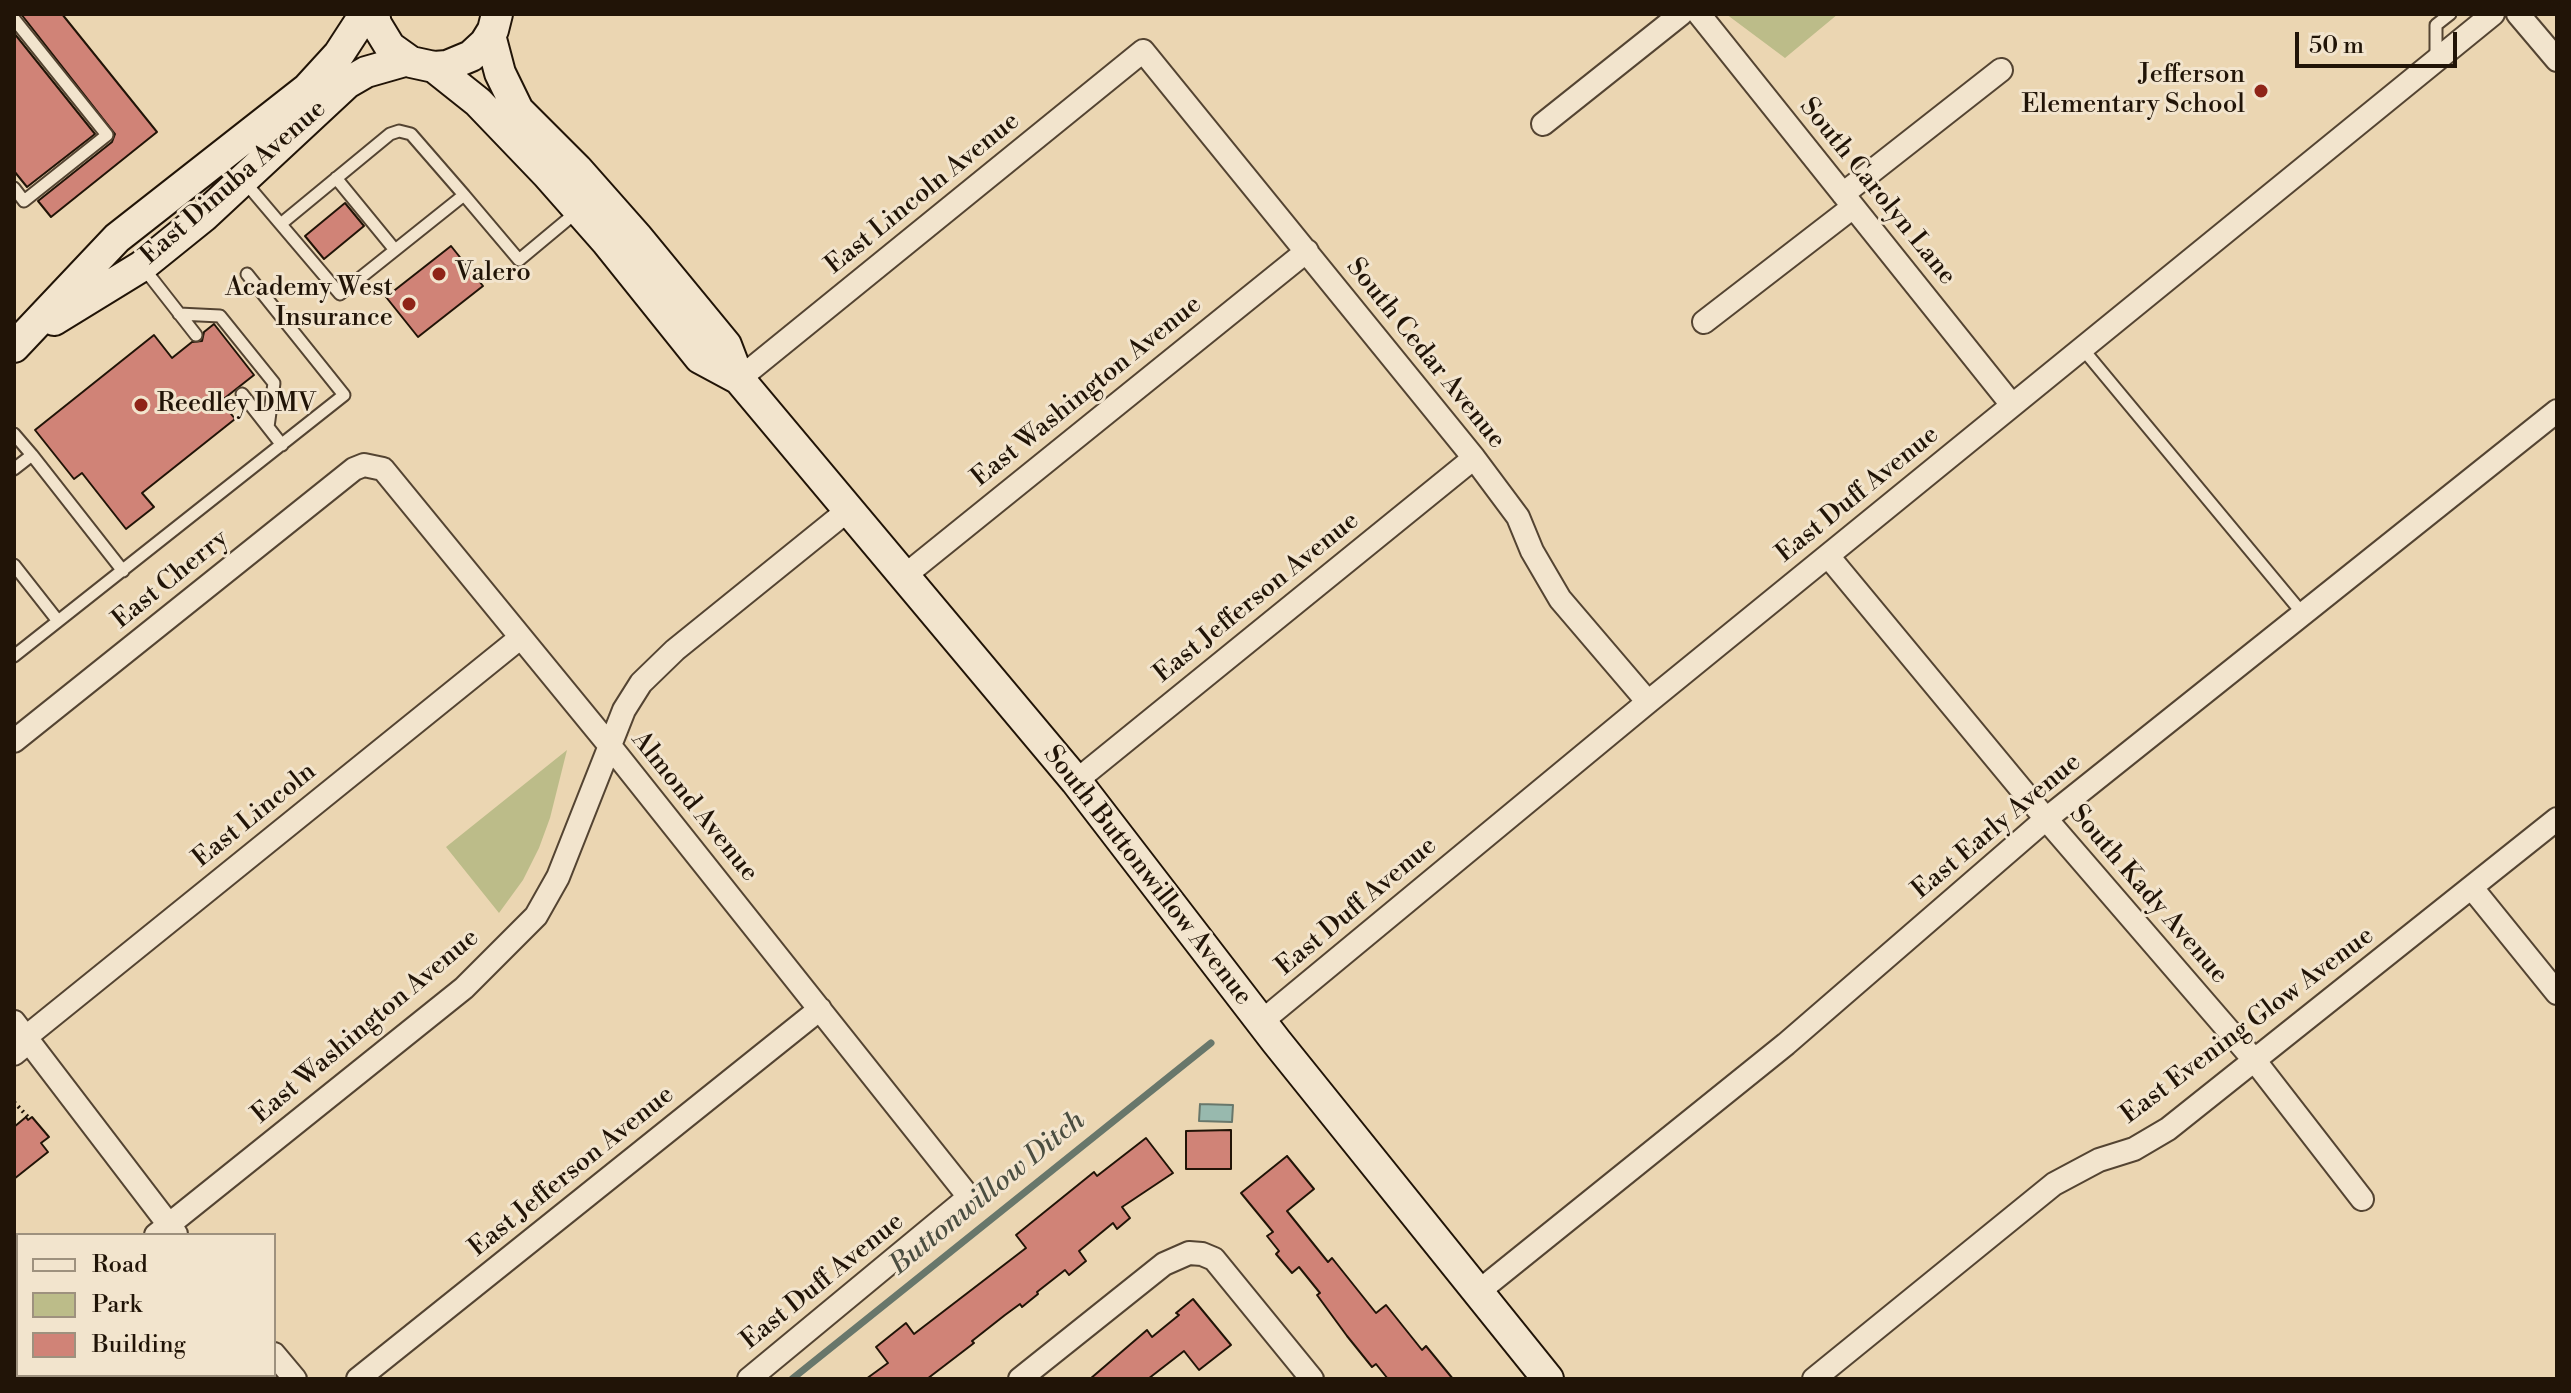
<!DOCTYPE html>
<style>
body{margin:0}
#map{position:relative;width:2571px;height:1393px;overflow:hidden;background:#ebd6b2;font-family:"Libre Bodoni",serif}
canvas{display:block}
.frame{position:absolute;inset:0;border:16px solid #211407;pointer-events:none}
.legend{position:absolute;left:16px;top:1233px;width:260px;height:144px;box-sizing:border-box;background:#f2e4cd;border:2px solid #9e917e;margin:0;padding:10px 14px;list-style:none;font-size:24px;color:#211407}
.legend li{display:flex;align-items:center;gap:16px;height:40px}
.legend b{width:40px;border:2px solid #9e917e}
.scale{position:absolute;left:2295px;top:32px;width:162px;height:36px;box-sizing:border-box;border:4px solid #211407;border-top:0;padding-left:10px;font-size:24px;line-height:28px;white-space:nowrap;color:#211407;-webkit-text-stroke:6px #f2e4cd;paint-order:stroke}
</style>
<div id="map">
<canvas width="2571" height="1393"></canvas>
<div class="frame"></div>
<ul class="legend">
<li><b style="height:10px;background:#f2e4cd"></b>Road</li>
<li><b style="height:22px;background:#bcbc89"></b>Park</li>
<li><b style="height:22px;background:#d08377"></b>Building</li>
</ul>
<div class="scale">50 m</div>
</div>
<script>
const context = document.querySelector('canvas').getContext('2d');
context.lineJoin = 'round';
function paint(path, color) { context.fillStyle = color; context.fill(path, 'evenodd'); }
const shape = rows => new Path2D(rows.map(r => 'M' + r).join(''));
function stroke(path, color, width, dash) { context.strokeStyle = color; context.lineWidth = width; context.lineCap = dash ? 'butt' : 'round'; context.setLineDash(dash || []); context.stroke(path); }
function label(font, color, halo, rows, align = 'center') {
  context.font = font + ' "Libre Bodoni",serif'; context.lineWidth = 6; context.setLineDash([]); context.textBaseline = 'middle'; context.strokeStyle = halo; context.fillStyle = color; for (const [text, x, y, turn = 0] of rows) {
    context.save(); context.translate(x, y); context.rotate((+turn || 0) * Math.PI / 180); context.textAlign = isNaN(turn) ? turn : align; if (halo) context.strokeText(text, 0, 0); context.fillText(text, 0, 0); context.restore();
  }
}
paint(shape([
 [1726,14,1838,14,1785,58],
 [567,750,550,818,539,848,523,880,499,913,446,847]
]), '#bcbc89');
const water = shape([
 [1200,1104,1233,1105,1232,1122,1199,1121,1200,1104]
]);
paint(water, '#98b9ae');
stroke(water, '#68776b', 2);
stroke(shape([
 [792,1379,1211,1043]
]), '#68776b', 7);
const building = shape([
 [21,14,62,14,157,132,51,217,38,201,112,142,115,134,21,14],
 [14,33,95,134,27,187,14,171,14,33],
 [345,203,364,226,324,259,305,236,345,203],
 [451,246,483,286,418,337,386,297,451,246],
 [214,324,254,375,221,401,235,419,142,493,154,507,126,529,82,473,74,479,35,430,154,335,172,358,192,342,202,341,204,332,214,324],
 [26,1117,28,1120,32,1117,49,1137,41,1143,48,1152,14,1179,14,1127,26,1117],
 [1231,1130,1231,1169,1186,1169,1186,1131,1231,1130],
 [1146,1138,1173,1173,1122,1207,1130,1218,1117,1229,1113,1223,1079,1251,1086,1261,1069,1275,1065,1270,1037,1292,1038,1294,1022,1307,1020,1304,1005,1315,972,1341,974,1343,927,1379,866,1379,888,1363,876,1347,906,1323,914,1334,1026,1248,1016,1235,1094,1172,1097,1176,1146,1138],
 [1287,1156,1314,1189,1287,1211,1328,1262,1332,1258,1376,1313,1386,1305,1422,1350,1426,1346,1453,1379,1388,1379,1376,1364,1372,1367,1347,1336,1317,1295,1320,1293,1299,1267,1292,1273,1276,1254,1279,1251,1267,1236,1273,1232,1241,1193,1287,1156],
 [1193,1299,1231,1345,1199,1370,1184,1351,1148,1379,1090,1379,1147,1330,1152,1337,1179,1315,1176,1313,1193,1299]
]);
paint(building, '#d08377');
stroke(building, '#211407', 2);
const lane = shape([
 [14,19,107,135,24,201,14,188],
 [2436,58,2436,25,2450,14],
 [336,178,395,250],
 [244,181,340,294,464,195,519,260,579,210],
 [282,223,390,134,399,131,411,134,464,195],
 [142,266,196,335],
 [179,314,220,316,274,383,268,427],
 [2082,348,2303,614],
 [242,394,282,445],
 [14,434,32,455,14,469],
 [32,455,123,571],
 [14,565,58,621],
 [14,656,344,395,247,274]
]);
const street = shape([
 [1699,14,2012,405],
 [2518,14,2557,60],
 [1543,124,1681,14],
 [1843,194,2001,70],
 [1704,322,1853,207],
 [739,379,1143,51,1474,458,1518,517,1532,551,1560,599,1648,702],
 [1828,556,2046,819,2255,1061,2362,1199],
 [903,577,1307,251],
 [14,741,354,469,364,465,383,469,610,746,969,1197,749,1379],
 [1076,781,1474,458],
 [2472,888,2557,993],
 [14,1022,176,1234],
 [1261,1022,1648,702,2493,14],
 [26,1037,520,638],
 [14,1054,30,1041],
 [156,1235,464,988,536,916,558,877,624,710,641,683,675,650,847,511],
 [1478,1292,1786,1044,2046,819,2557,411],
 [14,1349,18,1346],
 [274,1354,295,1379],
 [358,1379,820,1009],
 [1020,1379,1164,1264,1189,1253,1202,1254,1214,1259,1312,1379],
 [1814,1379,2054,1184,2099,1160,2134,1149,2168,1129,2557,819]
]);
const secondary = shape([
 [374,14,376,24,390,47,411,62,434,67,447,66,471,56,485,43,493,30,497,14],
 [490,35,500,73,518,110,577,169,638,238,726,345,739,379,1076,781,1276,1041,1548,1379],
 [434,67,478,102,547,174,607,242,700,358,739,379],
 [54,320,142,266,204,216,347,83,366,72,408,60],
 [14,347,117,238,307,89,339,54,365,14]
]);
stroke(lane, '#544432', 15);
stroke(street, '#544432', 26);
stroke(secondary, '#211407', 34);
stroke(shape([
 [14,1102,28,1117]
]), '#211407', 4, [2, 4]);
stroke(lane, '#f2e4cd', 11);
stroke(street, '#f2e4cd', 22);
stroke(secondary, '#f2e4cd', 30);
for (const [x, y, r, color] of [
 [2261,91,8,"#8f2418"],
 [439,274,8,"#8f2418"],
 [409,304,8,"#8f2418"],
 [141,405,8,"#8f2418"]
]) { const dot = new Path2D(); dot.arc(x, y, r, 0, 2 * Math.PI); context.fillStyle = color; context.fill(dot); stroke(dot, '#f2e4cd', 3); }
label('26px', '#211407', '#f2e4cd', [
 ["Jefferson",2245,76],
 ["Elementary School",2245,106],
 ["Valero",455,274,"left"],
 ["Academy West",393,289],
 ["Insurance",393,319],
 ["Reedley DMV",157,405,"left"]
], 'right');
label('26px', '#211407', '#f2e4cd', [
 ["East Dinuba Avenue",234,183,-41],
 ["South Carolyn Lane",1877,192,51],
 ["East Lincoln Avenue",923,194,-39],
 ["South Cedar Avenue",1425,354,51],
 ["East Washington Avenue",1087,392,-39],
 ["East Duff Avenue",1858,495,-39],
 ["East Cherry",171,580,-39],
 ["East Jefferson Avenue",1257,598,-39],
 ["Almond Avenue",694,807,51],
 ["East Lincoln",255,816,-39],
 ["East Early Avenue",1997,827,-40],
 ["South Buttonwillow Avenue",1147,876,52],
 ["South Kady Avenue",2148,895,49],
 ["East Duff Avenue",1357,907,-40],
 ["East Evening Glow Avenue",2248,1026,-37],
 ["East Washington Avenue",366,1027,-40],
 ["East Jefferson Avenue",572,1172,-39],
 ["East Duff Avenue",823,1282,-39]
]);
label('italic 28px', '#4b4e41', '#f2e4cd', [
 ["Buttonwillow Ditch",988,1194,-39]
]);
</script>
